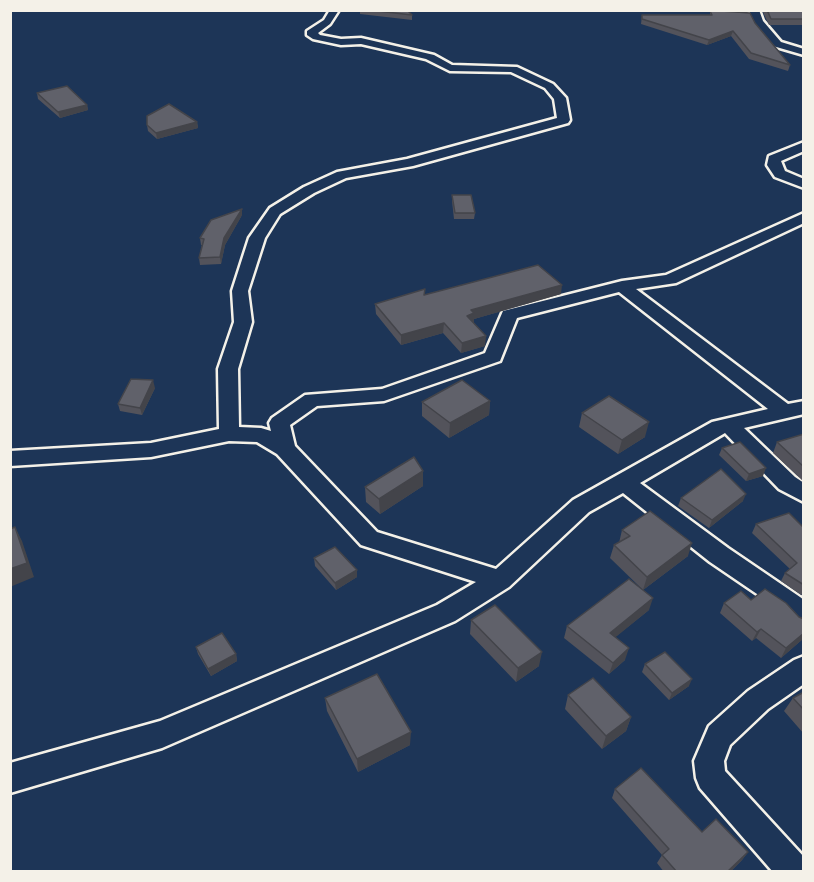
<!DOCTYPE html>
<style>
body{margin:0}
#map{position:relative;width:814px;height:882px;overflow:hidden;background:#1d3557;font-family:"Gochi Hand",sans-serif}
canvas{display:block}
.frame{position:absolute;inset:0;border:12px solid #f4f1e8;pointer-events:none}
</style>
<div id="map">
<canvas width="814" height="882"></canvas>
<div class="frame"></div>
</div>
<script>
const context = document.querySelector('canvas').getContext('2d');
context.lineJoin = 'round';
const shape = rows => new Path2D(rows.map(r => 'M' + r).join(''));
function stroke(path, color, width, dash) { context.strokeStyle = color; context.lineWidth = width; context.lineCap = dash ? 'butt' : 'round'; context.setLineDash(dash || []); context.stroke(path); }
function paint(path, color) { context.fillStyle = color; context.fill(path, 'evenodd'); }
const minor = shape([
 [330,10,339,10,330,24,318,33,320,35,341,39,361,38,434,55,452,65,517,67,553,84,566,98,570,120,568,123,413,166,346,178,314,193,280,214,265,238,248,291,252,322,238,369,239,427,261,428,271,431,269,423,272,418,305,395,382,389,485,353,503,311,622,281,666,275,804,213,804,223,676,283,636,289,788,404,804,401,804,414,744,428,795,477,804,483,804,502,779,489,725,433,640,483,728,548,800,597,804,600,804,628,795,625,782,611,710,562,623,493,589,512,509,587,455,621,162,748,10,793,10,763,160,721,437,605,476,582,361,545,277,454,257,442,229,441,151,457,10,466,10,451,151,443,219,429,218,369,234,322,232,291,249,238,270,208,304,187,337,172,407,159,557,118,554,99,545,88,511,72,450,71,426,59,361,44,341,45,313,39,307,35,307,31,324,20,330,10],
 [619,292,768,409,712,422,573,500,496,569,377,532,295,446,290,425,317,406,384,401,500,361,517,318,619,292],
 [749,10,759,10,763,21,781,42,804,49,804,55,773,46,753,22,749,10],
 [804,142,804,151,781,161,785,171,804,179,804,188,775,177,767,165,769,156,804,142],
 [804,656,804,684,768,709,730,745,724,761,725,771,804,857,804,872,773,872,700,788,696,778,694,761,709,726,748,691,794,660,804,656]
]);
stroke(minor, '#f4f1e8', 5);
paint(minor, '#1d3557');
paint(shape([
 [360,10,407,10,412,15,412,20,360,14],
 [762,10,804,10,804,25,769,25],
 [710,11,755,23,790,65,788,71,749,59,731,36,707,45,641,24,642,15,710,15],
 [37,93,87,105,88,110,60,118,38,99],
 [197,122,198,128,157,139,148,131,147,125],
 [452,195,475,213,474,219,454,219,452,201],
 [242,215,225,245,221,264,200,265,199,258,202,245,201,245,200,238],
 [425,289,425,295,561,294,474,319,474,323,485,346,461,353,443,333,401,345,376,314,375,304],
 [155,388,142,415,120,411,118,404],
 [490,401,489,415,449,438,422,416,422,402],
 [582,413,645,437,618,454,579,427],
 [804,434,804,482,773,453,777,442],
 [722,448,763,476,746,481,719,455],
 [423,471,423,486,380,514,366,502,365,487],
 [681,498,743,501,709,528,678,506],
 [756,524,804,528,804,592,801,595,781,581,785,573,790,569,752,533],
 [622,530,688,556,643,590,610,558,614,545,619,543],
 [314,558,357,570,357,577,336,590,315,566],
 [751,600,804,619,804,638,781,658,756,638,752,641,720,613,724,603],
 [649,610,615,637,625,660,609,674,564,638,567,626],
 [471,620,539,666,516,682,470,634],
 [196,647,236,654,237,661,211,676,198,654],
 [645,664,689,686,669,700,642,672],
 [804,692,804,734,784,711,793,698],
 [568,695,631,717,626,731,602,749,565,709],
 [325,698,410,745,358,772,327,711],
 [615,789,702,832,748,852,742,860,730,872,664,872,657,863,662,855,612,798]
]), '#53535b');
paint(shape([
 [733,31,731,36,707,45,709,40],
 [87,105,88,110,60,118,58,112],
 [197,122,198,128,157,139,156,133],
 [242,209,242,215,225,245,221,264,220,257,224,238],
 [562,285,561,294,474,319,474,323,467,316,471,310],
 [444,323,443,333,401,345,401,335],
 [486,336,485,346,461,353,462,343],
 [153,380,155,388,142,415,140,408],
 [490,401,489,415,449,438,450,423],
 [649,422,645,437,618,454,622,440],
 [766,468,763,476,746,481,749,474],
 [423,471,423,486,380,514,379,499],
 [746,494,743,501,709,528,712,520],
 [15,527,22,541,34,577,10,587,10,569],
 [692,543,688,556,643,590,647,577],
 [357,570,357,577,336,590,335,583],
 [653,598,649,610,606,645,610,633],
 [761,629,756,638,752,641,757,632],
 [804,633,804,638,781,658,786,648],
 [629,648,625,660,609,674,613,663],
 [542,652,539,666,516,682,518,668],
 [236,654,237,661,211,676,208,669],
 [692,679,689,686,669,700,672,693],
 [631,717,626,731,602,749,606,736],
 [411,732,410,745,358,772,357,759],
 [748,852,742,860,730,872,727,872]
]), '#43444a');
const building = shape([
 [369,10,407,10,412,15,369,10],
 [767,10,804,10,804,19,771,19,767,10],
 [710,11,721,11,750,13,755,23,790,65,751,53,733,31,709,40,642,19,642,15,712,15,710,11],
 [67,86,87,105,58,112,37,93,67,86],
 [169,104,197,122,156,133,147,125,147,116,169,104],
 [452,195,471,195,475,213,455,213,452,195],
 [242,209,224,238,220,257,199,258,204,239,200,238,211,220,242,209],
 [538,265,562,285,471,310,474,313,467,316,486,336,462,343,444,323,401,335,375,304,425,289,424,295,538,265],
 [131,379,153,380,140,408,118,404,131,379],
 [462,380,490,401,450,423,422,402,462,380],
 [609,396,649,422,622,440,582,413,609,396],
 [804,434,804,467,777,442,804,434],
 [740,442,766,468,749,474,722,448,740,442],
 [414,457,423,471,379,499,365,487,414,457],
 [721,469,746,494,712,520,681,498,721,469],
 [650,511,692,543,647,577,614,545,630,536,622,530,650,511],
 [789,513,804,528,804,585,785,573,797,563,756,524,789,513],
 [15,527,27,563,10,569,10,529,15,527],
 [335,547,357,570,335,583,314,558,335,547],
 [629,579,653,598,610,633,629,648,613,663,567,626,629,579],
 [765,589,786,603,799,617,804,619,804,633,786,648,761,629,757,632,724,603,741,591,751,600,765,589],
 [495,605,542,652,518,668,471,620,495,605],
 [222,633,236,654,208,669,196,647,222,633],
 [665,652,692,679,672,693,645,664,665,652],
 [377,674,411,732,357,759,325,698,377,674],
 [593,678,631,717,606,736,568,695,593,678],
 [804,692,804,710,793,698,804,692],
 [641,768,702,832,716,819,748,852,727,872,677,872,662,855,669,849,615,789,641,768]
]);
paint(building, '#60616a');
stroke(building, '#43444a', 1.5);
</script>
